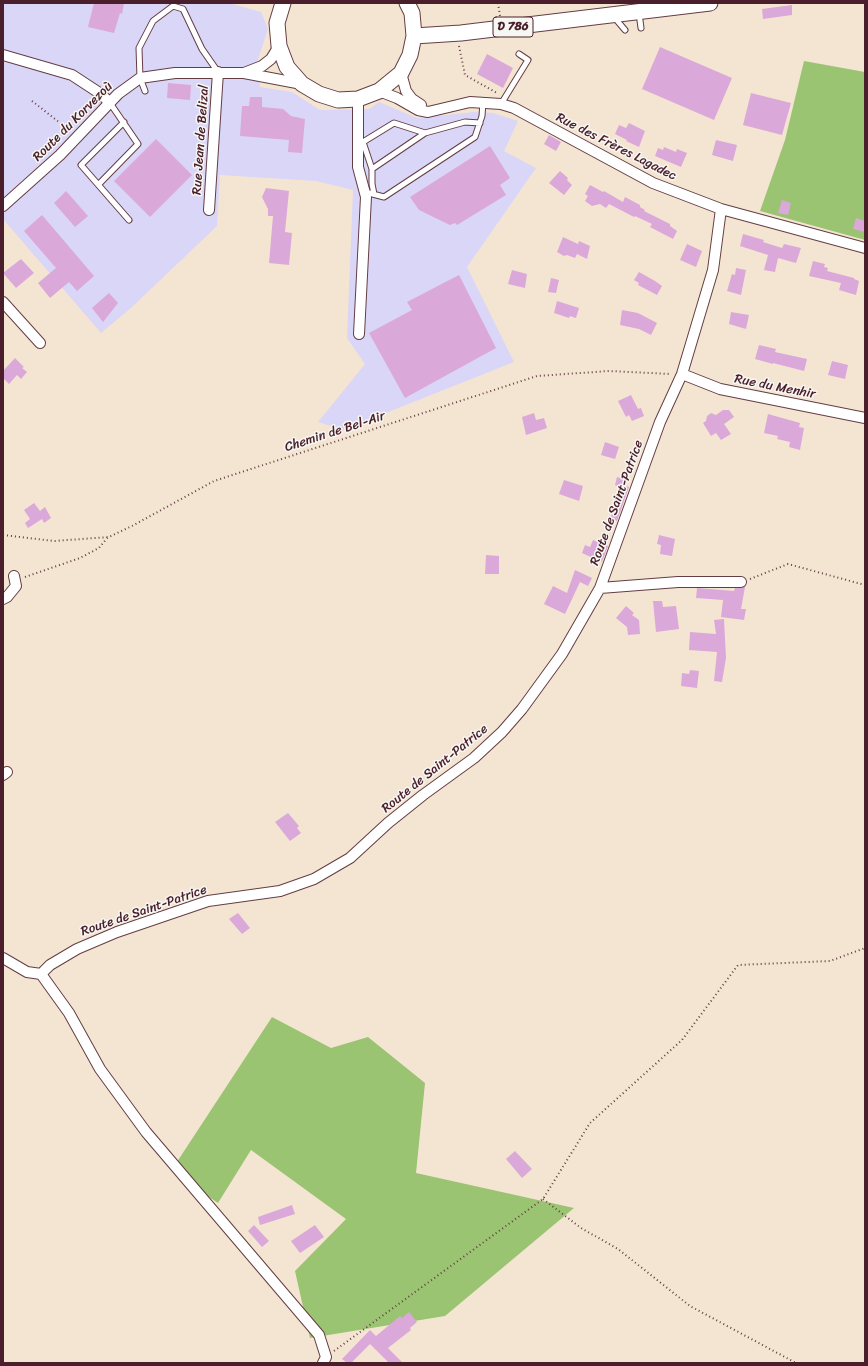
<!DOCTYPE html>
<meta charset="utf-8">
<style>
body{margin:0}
#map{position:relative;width:868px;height:1366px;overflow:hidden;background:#f4e5d2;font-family:Sriracha,sans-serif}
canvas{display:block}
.frame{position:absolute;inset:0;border:4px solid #4a1f2b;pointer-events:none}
</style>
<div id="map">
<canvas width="868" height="1366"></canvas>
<div class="frame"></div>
</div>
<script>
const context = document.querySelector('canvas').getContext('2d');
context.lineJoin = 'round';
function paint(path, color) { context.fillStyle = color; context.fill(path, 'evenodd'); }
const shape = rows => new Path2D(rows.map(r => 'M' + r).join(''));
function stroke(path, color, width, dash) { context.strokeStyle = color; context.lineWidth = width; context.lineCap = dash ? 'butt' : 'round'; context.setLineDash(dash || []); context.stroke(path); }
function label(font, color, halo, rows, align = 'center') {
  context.font = font + ' Sriracha,sans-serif'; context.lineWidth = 3; context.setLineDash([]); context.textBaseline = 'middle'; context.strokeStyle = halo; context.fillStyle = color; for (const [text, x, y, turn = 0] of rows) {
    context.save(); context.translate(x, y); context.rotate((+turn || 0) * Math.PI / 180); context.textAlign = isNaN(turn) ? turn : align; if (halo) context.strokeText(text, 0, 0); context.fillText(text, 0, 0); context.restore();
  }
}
paint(shape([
 [3,3,229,3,261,12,268,29,258,59,260,87,292,92,320,110,369,109,379,102,417,118,474,112,493,113,518,121,504,151,536,168,467,267,514,362,343,430,318,422,365,364,347,338,353,190,316,181,220,175,217,226,131,308,101,333,3,219]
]), '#dad6f7');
paint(shape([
 [804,61,865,72,865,240,760,211,785,140],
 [272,1017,331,1048,368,1037,425,1083,416,1173,574,1208,445,1316,310,1338,295,1271,346,1219,251,1150,218,1203,171,1171]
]), '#9ac471');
paint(shape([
 [94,3,124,3,122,14,120,13,114,33,88,27],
 [792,5,792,15,763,19,762,9],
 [660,47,732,78,714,120,642,89],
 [487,54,513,68,503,88,477,74],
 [168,83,191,85,190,100,167,98],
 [751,93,791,103,782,135,743,125],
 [250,97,262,97,262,107,283,109,291,116,305,119,302,153,288,152,289,140,240,136,242,106,249,106],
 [629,123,645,131,639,147,626,141,627,140,615,134,619,125,626,128],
 [549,135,561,142,556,151,544,144],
 [156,139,192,175,150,217,114,181],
 [716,140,737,145,733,161,712,155],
 [490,146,510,178,500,185,506,195,457,225,455,223,450,225,419,210,410,197],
 [664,147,676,152,677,149,687,153,681,167,655,156,658,148,663,150],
 [560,171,568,178,567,180,572,185,564,195,549,183],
 [590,185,603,192,604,191,623,202,625,197,640,205,640,207,645,210,644,211,670,224,670,226,677,231,673,239,650,227,652,224,635,216,634,217,609,204,606,208,600,204,592,206,585,201,588,196,585,194],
 [266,188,289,191,285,232,292,233,289,265,269,263,273,216,268,216,268,209,262,197],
 [66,191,88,216,75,227,54,203],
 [782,200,791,203,788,215,778,213],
 [42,215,94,276,77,291,69,282,50,298,38,283,56,268,24,231],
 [856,218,865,221,865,232,853,229],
 [743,234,764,240,763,242,782,248,784,244,801,248,796,263,778,258,775,272,764,270,768,255,740,246],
 [563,237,578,244,579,241,590,246,587,259,577,254,575,258,567,255,564,256,557,252],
 [687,244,702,251,696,267,680,260],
 [21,259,34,273,16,288,3,273],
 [813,261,825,264,824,267,828,268,827,271,854,278,854,279,859,281,856,295,839,290,841,283,809,276],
 [736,268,746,270,741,295,727,291,732,274,735,275],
 [512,270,527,274,525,288,508,284],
 [639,272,655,281,662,286,657,295,638,285,639,283,634,280],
 [459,275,496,348,405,398,369,333,412,310,407,302],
 [551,278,559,280,556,293,548,292],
 [109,293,118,303,103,322,92,308],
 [557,301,579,308,576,318,570,316,569,318,554,313],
 [622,310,638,313,657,323,651,335,639,329,620,325],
 [731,312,749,315,746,329,729,324],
 [759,345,776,349,775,352,807,359,804,371,773,363,773,364,755,359],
 [15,358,24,367,22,368,27,372,21,379,17,375,9,384,3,378,3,371],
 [832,361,848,365,845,379,828,375],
 [631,395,638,409,641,408,644,416,632,421,629,415,626,417,618,401],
 [723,410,729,410,734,417,724,424,731,434,721,440,716,433,711,436,703,423,706,421,707,416,711,413,716,415],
 [534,413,536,420,544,418,547,428,526,435,522,417],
 [768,414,800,423,799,427,804,428,800,450,789,447,790,442,777,439,778,436,764,433],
 [605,442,619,447,615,459,601,455],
 [617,477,626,480,625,486,629,487,617,521,610,518,620,494,618,493,620,488,615,485],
 [564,480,583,486,579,501,559,494],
 [34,503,40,511,45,507,51,518,44,523,42,519,28,528,25,523,30,519,24,510],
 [659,535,675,539,672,556,660,554,661,545,657,544],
 [593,540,608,546,602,562,582,553,585,545,590,547],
 [486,555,499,556,499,574,485,574],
 [575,570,592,578,588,586,580,582,565,614,544,604,553,586,567,593],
 [745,587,741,609,746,609,744,620,721,617,723,600,696,598,697,588,734,591,735,588],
 [653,601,662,601,663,607,676,606,679,629,656,632],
 [626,606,634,613,632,615,639,620,640,634,628,635,627,627,616,618],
 [724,619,726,658,722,682,714,681,717,652,689,650,690,632,716,634,714,620],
 [690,670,699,671,697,688,681,686,682,673,689,674],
 [288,813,299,826,297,828,301,833,290,841,275,822],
 [238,913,250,928,242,934,229,919],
 [515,1151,532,1169,522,1178,506,1159],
 [292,1205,295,1214,260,1225,258,1217],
 [254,1225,269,1241,262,1247,248,1231],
 [315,1225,324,1237,300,1253,291,1241],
 [409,1312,417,1322,410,1328,411,1330,388,1348,403,1363,389,1363,370,1344,351,1363,347,1363,342,1359,370,1330,376,1336,400,1316,402,1318]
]), '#dba8da');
const lane = shape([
 [639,13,641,28],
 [614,17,625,30],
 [145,91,140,78,139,48,153,21,173,6,183,9,202,49,218,72],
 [501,104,528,60,519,54],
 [124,122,81,165,129,220],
 [372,169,363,142,394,123,425,133],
 [99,184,138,144,110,103],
 [365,192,384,197,475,137,482,116,483,102],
 [374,194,372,184,372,169,425,133,465,122,480,123]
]);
const street = shape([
 [3,55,72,75,101,94,110,103],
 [244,73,262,66,271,59,279,46],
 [401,73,406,91,412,99,421,105],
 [379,91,397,98,418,110,428,112,470,102,501,104,514,108,653,183,721,209,865,248],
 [358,99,358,167,366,197,359,334],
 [3,206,60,155,118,94,140,78,175,73,244,73,302,84],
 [209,210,218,72],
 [3,302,40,343],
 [682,374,720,389,865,418],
 [600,588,678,582,741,582],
 [3,599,7,597,16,586,14,576],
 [3,775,7,772],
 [3,958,27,972,41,974],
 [41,974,50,965,77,949,117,932,208,901,280,891,314,879,350,858,388,823,423,795,474,758,502,732,522,709,562,654,600,588,660,422,682,374,713,270,721,209],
 [41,974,69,1013,100,1069,146,1132,319,1335,326,1357,323,1363]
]);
const primary = shape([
 [283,3,277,23,279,46,287,67,302,84,319,94,338,100,358,99,379,91,401,73,410,55,414,36,412,13,407,3],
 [414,36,461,33,710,3]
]);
stroke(lane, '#643d44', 7);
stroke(street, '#643d44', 12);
stroke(primary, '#643d44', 17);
stroke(shape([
 [498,3,500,16],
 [459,46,465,75,497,93],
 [32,101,64,126,75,125],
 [3,535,54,541,109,537,132,526,214,481,537,376,609,371,671,374],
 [25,577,80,558,99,548,108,537],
 [750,579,788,564,865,585],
 [543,1199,581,1228,618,1249,690,1306,796,1363],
 [334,1351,543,1199,590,1123,682,1040,738,965,830,961,865,948]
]), '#643d44', 2, [1, 3]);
stroke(lane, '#fff', 5);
stroke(street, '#fff', 10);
stroke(primary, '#fff', 15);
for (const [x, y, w] of [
 [513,27,40]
]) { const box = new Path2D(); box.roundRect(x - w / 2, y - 10, w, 20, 3); context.fillStyle = '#f6f6f2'; context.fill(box); stroke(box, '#4a1f2b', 1); }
label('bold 12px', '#4a1f2b', null, [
 ["D 786",513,27]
]);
label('13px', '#4a1f2b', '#f6f6f2', [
 ["Route du Korvezoù",73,122,-45],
 ["Rue Jean de Belizal",201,140,-86],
 ["Rue des Frères Lagadec",616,147,27],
 ["Rue du Menhir",775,387,11],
 ["Chemin de Bel-Air",335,432,-18],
 ["Route de Saint-Patrice",617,503,-70],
 ["Route de Saint-Patrice",435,769,-39],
 ["Route de Saint-Patrice",144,911,-19]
]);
</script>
